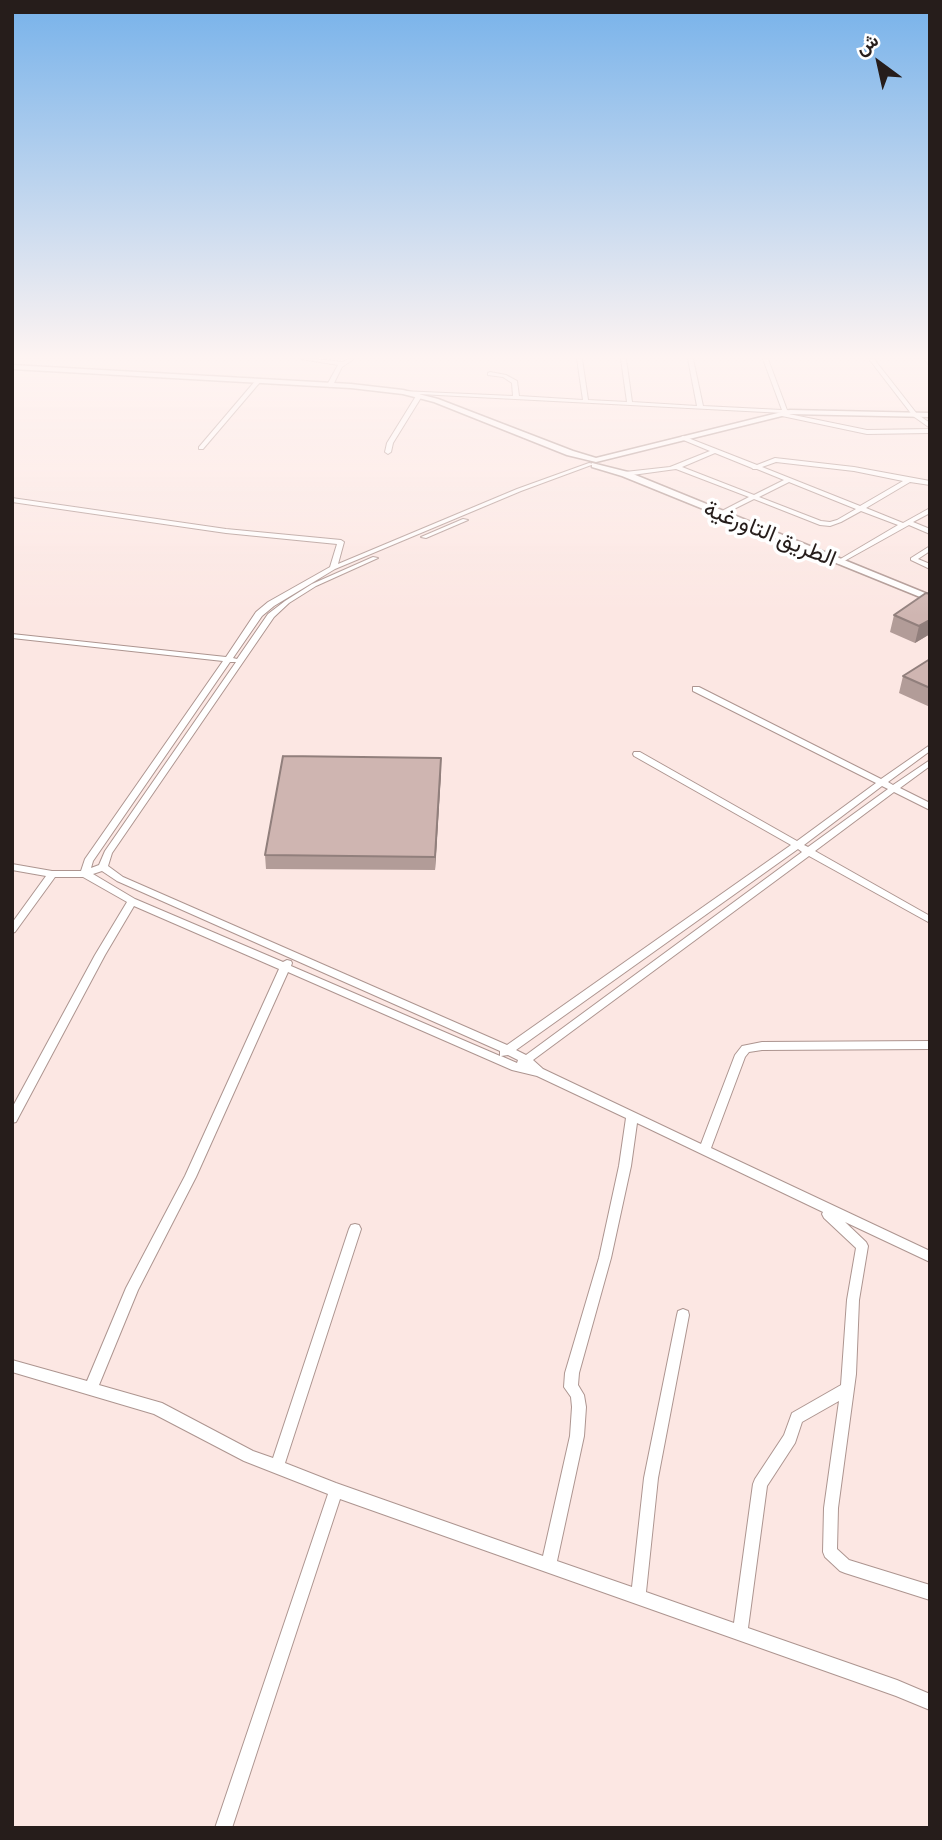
<!DOCTYPE html>
<meta charset="utf-8">
<style>
body{margin:0}
#map{position:relative;width:942px;height:1840px;overflow:hidden;background:#fce7e3;font-family:"Alegreya Sans",Vazirmatn,sans-serif}
canvas{display:block}
.frame{position:absolute;inset:0;border:14px solid #261d1b;pointer-events:none}
.north{position:absolute;left:844px;top:28px;width:70px;height:70px;-webkit-text-stroke:5px #fff;paint-order:stroke;rotate:327deg;font-size:19px;font-weight:700;line-height:28px;text-align:center;color:#261d1b}
.north::after{content:'';display:block;margin:auto;width:24px;height:32px;background:#261d1b;clip-path:polygon(50% 0,100% 100%,50% 72%,0 100%)}
</style>
<div id="map">
<canvas width="942" height="1840"></canvas>
<div class="frame"></div>
<div class="north">ش</div>
</div>
<script>
const context = document.querySelector('canvas').getContext('2d');
context.lineJoin = 'round';
const shape = rows => new Path2D(rows.map(r => 'M' + r).join(''));
function stroke(path, color, width, dash) { context.strokeStyle = color; context.lineWidth = width; context.lineCap = dash ? 'butt' : 'round'; context.setLineDash(dash || []); context.stroke(path); }
function paint(path, color) { context.fillStyle = color; context.fill(path, 'evenodd'); }
function label(font, color, halo, rows, align = 'center') {
  context.font = font + ' "Alegreya Sans",Vazirmatn,sans-serif'; context.lineWidth = 7; context.setLineDash([]); context.textBaseline = 'middle'; context.strokeStyle = halo; context.fillStyle = color; for (const [text, x, y, turn = 0] of rows) {
    context.save(); context.translate(x, y); context.rotate((+turn || 0) * Math.PI / 180); context.textAlign = isNaN(turn) ? turn : align; if (halo) context.strokeText(text, 0, 0); context.fillText(text, 0, 0); context.restore();
  }
}
const street = shape([
 [301,359,315,359,343,362,348,359,354,359,342,367,333,385,330,387,327,385,338,365,301,359],
 [577,359,582,359,588,400,627,402,621,359,626,359,632,402,697,406,688,359,693,359,703,406,782,410,763,359,768,359,787,410,793,412,790,414,784,413,867,430,930,429,930,433,867,434,782,416,781,415,784,413,419,394,422,396,393,443,391,452,388,454,385,452,387,443,416,396,419,394,403,394,400,392,401,391,513,396,512,383,503,377,488,375,488,373,490,372,506,375,517,381,519,396,583,400,577,359],
 [869,359,874,359,917,414,930,423,930,428,913,416,869,359],
 [924,359,929,359,930,364,928,364,924,359],
 [256,380,261,381,203,449,199,449,199,447,256,380],
 [683,436,757,465,775,458,854,467,930,481,930,485,910,482,866,508,903,523,930,508,930,513,913,522,930,529,930,534,909,525,839,564,837,563,837,561,898,525,861,511,841,522,830,526,820,525,754,499,720,516,717,514,718,513,749,497,676,469,625,476,622,474,625,472,670,467,710,451,681,439,681,437,683,436],
 [715,453,752,468,753,469,757,469,784,480,754,495,682,467,715,453],
 [776,462,854,471,903,481,860,506,762,467,776,462],
 [789,482,856,509,837,520,830,522,821,521,759,497,789,482],
 [589,463,594,464,521,491,335,569,274,606,262,616,233,658,237,659,268,614,285,601,312,584,373,557,378,558,316,586,289,603,274,617,112,853,108,866,123,877,507,1045,791,845,634,756,633,754,634,752,640,752,797,841,876,783,693,691,693,687,699,687,881,779,930,745,930,751,888,782,893,785,930,760,930,766,900,788,930,803,930,810,894,792,815,851,930,916,930,923,809,856,533,1060,543,1069,701,1144,735,1055,742,1046,762,1042,930,1041,930,1049,762,1050,749,1052,745,1057,711,1148,930,1251,930,1262,845,1222,866,1242,868,1246,859,1300,856,1374,838,1508,837,1549,849,1560,930,1585,930,1600,845,1573,840,1571,825,1557,823,1552,824,1508,839,1401,802,1422,795,1443,767,1486,748,1628,897,1680,930,1694,930,1710,896,1696,340,1499,232,1828,215,1828,328,1494,244,1461,154,1414,12,1372,12,1360,87,1381,126,1288,185,1176,279,969,134,906,105,955,16,1122,12,1123,12,1108,95,955,127,902,83,877,55,877,15,932,12,933,12,923,46,876,12,870,12,864,52,871,81,871,85,859,223,661,12,638,12,634,226,657,256,612,268,602,330,567,337,544,226,533,12,502,12,498,226,529,341,540,344,542,338,564,517,489,589,463],
 [230,662,236,662,105,851,99,865,91,868,93,861,230,662],
 [882,786,888,789,808,847,804,845,882,786],
 [798,849,802,852,526,1055,516,1050,798,849],
 [102,871,117,881,500,1051,500,1056,291,966,292,963,291,961,287,960,283,962,135,899,93,874,102,871],
 [288,972,512,1070,537,1076,626,1118,619,1166,599,1258,565,1373,564,1387,571,1397,572,1407,570,1436,543,1556,336,1483,285,1463,361,1229,359,1225,355,1224,351,1225,349,1229,273,1458,253,1451,162,1403,99,1385,138,1290,196,1177,288,972],
 [508,1055,518,1060,517,1063,501,1056,508,1055],
 [637,1123,823,1212,822,1214,824,1218,856,1248,847,1300,841,1385,792,1413,784,1435,755,1479,753,1484,734,1623,646,1592,658,1478,689,1315,688,1311,683,1309,678,1311,677,1315,644,1478,632,1587,557,1561,584,1436,586,1407,584,1395,578,1385,579,1373,611,1258,631,1166,637,1123],
 [463,519,468,520,426,538,421,537,463,519],
 [930,546,930,551,918,559,930,564,930,569,911,560,911,558,930,546]
]);
const secondary = shape([
 [12,365,351,384,403,390,438,399,573,451,596,458,790,410,930,413,930,417,790,414,596,462,567,455,434,402,403,394,351,388,12,369,12,365],
 [592,463,628,472,930,595,930,601,622,476,592,467,592,463]
]);
stroke(street, '#ad9590', 2);
stroke(secondary, '#ad9590', 3);
paint(street, '#fff');
paint(secondary, '#fff');
paint(shape([
 [930,594,930,634,915,643,890,632,894,615],
 [930,659,930,707,899,693,903,676],
 [441,772,435,870,266,869,265,855]
]), '#b29c98');
paint(shape([
 [930,620,930,634,915,643,919,626],
 [441,758,441,772,435,870,435,857]
]), '#917f7c');
const building = shape([
 [926,593,930,594,930,620,919,626,894,615,926,593],
 [930,659,930,688,903,676,930,659],
 [283,756,441,758,435,857,265,855,283,756]
]);
paint(building, '#cfb5b1');
stroke(building, '#917f7c', 2);
const sky = context.createLinearGradient(0, 0, 0, 616);
sky.addColorStop(0, '#77b2ea');
sky.addColorStop(0.58, '#fef4f2');
sky.addColorStop(1, '#fef4f200');
context.fillStyle = sky;
context.fillRect(0, 0, 942, 616);
label('23px', '#261d1b', '#fff', [
 ["الطريق التاورغية",770,534,22]
]);
</script>
